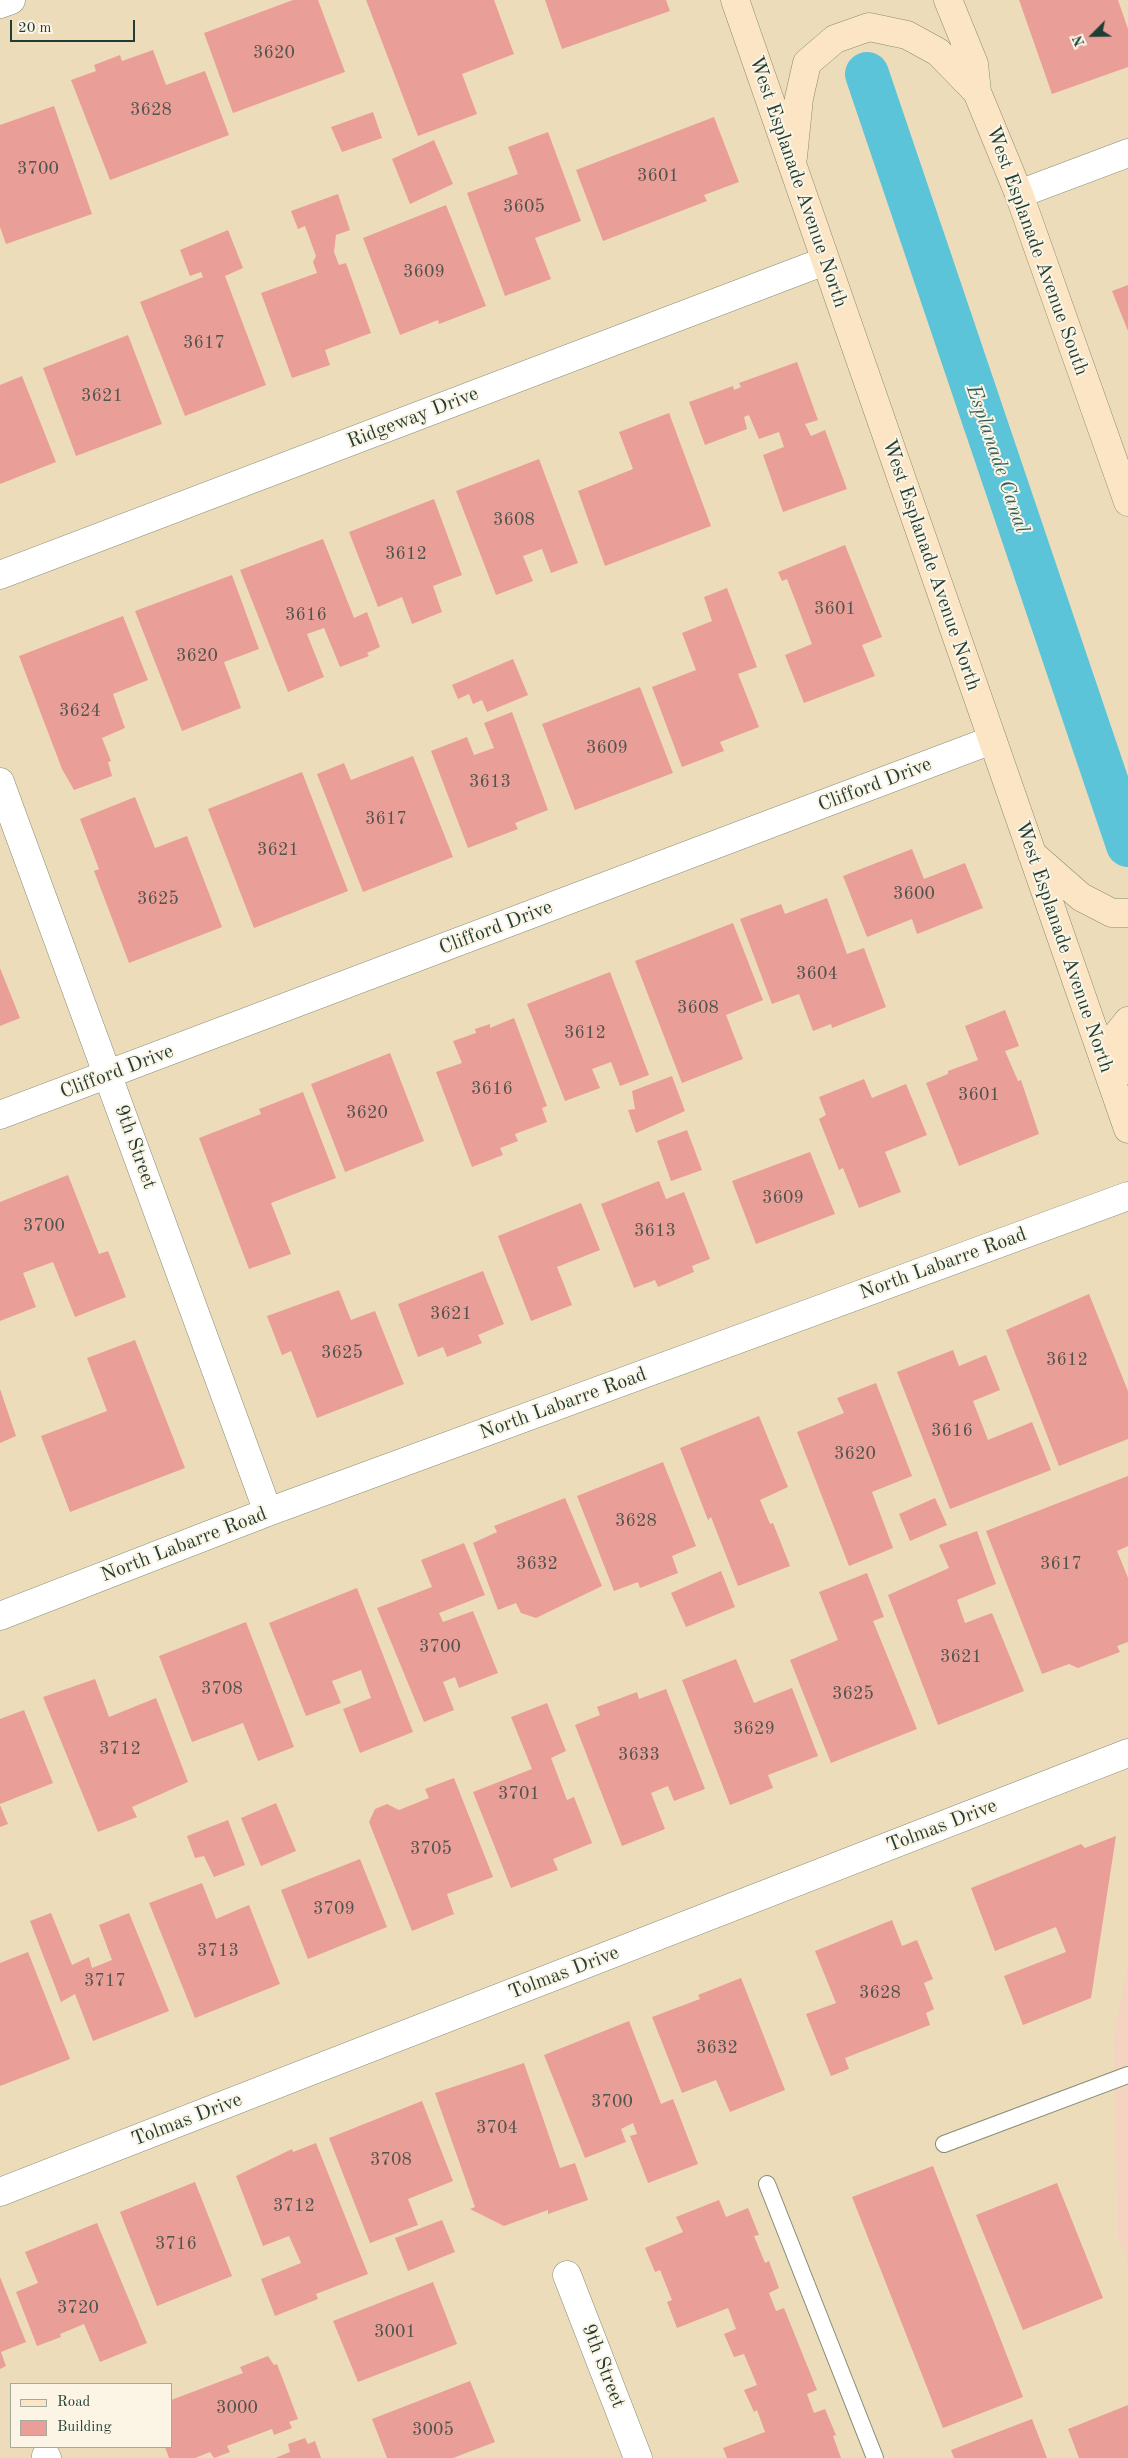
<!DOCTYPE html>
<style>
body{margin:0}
#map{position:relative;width:1128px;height:2458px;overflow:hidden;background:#eddcb9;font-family:"Old Standard TT",serif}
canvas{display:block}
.legend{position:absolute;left:10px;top:2383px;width:162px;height:65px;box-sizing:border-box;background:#fcf5e5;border:1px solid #a4ab9e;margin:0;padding:6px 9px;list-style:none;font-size:15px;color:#1f3d34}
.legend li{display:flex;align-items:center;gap:10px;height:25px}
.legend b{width:25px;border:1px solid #a4ab9e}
.north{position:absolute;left:1068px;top:10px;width:50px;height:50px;-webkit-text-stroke:4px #fcf5e5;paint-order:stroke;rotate:247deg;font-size:14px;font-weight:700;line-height:20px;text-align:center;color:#1f3d34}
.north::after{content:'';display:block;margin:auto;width:18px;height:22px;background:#1f3d34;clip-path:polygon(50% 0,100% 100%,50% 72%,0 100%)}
.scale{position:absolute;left:10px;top:20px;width:125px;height:22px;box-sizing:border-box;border:2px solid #1f3d34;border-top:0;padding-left:6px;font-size:15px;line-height:18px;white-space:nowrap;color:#1f3d34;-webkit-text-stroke:4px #fcf5e5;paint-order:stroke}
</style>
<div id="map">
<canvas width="1128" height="2458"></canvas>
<ul class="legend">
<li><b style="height:6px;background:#fce5c4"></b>Road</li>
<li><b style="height:14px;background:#ea9e98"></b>Building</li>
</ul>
<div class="north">N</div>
<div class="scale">20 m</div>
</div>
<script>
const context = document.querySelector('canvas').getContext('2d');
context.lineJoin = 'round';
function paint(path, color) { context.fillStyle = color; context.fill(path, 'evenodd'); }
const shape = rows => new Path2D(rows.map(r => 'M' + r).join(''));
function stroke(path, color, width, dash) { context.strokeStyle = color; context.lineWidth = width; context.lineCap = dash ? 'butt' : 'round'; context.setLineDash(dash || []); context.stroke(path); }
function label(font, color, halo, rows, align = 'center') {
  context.font = font + ' "Old Standard TT",serif'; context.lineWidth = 4; context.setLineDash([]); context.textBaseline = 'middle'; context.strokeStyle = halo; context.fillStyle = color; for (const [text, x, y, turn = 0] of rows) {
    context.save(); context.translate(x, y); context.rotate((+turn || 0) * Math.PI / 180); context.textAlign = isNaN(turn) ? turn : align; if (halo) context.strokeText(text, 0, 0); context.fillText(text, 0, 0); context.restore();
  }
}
paint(shape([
 [1128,1961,1128,2264,1118,2237,1114,2037]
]), '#f4d3c0');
stroke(shape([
 [867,74,1128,845]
]), '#5cc4d9', 44);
paint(shape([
 [293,0,318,0,345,72,233,113,204,33],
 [366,0,494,0,514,54,462,74,477,114,418,136],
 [545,0,666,0,670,11,562,49],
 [1019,0,1118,0,1128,29,1128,67,1052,94],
 [153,50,166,85,205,71,229,135,110,180,71,80,96,71,94,65,120,55,122,61],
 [54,106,92,214,6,244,0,227,0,125],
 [373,112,382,138,342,152,331,127],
 [714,117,739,182,704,195,707,201,603,241,576,170],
 [548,132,581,221,535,238,551,279,505,296,467,193,518,174,508,147],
 [434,140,453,184,410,204,392,159],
 [338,194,350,230,336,235,334,252,339,265,346,263,371,333,325,350,330,365,292,378,261,293,317,273,313,262,316,256,305,226,298,229,291,211],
 [446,205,486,306,439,324,438,320,400,335,363,238],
 [228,230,243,268,225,276,266,385,185,416,140,302,203,277,201,272,190,276,180,250],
 [1128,285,1128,331,1112,291],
 [128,335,162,424,76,456,43,368],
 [797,362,818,420,805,424,811,436,825,430,847,489,783,512,763,455,784,447,779,432,759,439,749,415,744,417,747,429,705,445,689,402,733,386,734,390,741,387,739,383],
 [22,376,56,462,0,484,0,385],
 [669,413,711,526,605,566,578,491,633,469,619,432],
 [539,459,578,563,551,573,542,549,523,556,533,581,496,595,456,491],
 [434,499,462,575,433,586,442,612,412,624,402,597,378,607,349,532],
 [323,539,354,618,367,612,380,647,367,653,369,656,340,667,324,628,307,634,324,677,288,692,240,570],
 [845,545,882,637,862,645,875,676,804,703,785,655,812,644,787,579,782,581,778,572],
 [232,575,259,649,224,662,241,708,182,731,135,611],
 [727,588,757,667,738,674,759,727,720,742,724,751,682,767,652,687,696,670,682,633,712,621,704,597],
 [123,616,148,680,113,694,125,728,102,738,111,761,108,762,112,776,74,790,62,769,19,656],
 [513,659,528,695,487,712,482,700,473,704,469,694,458,699,452,685],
 [640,687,673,773,575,810,542,724],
 [512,712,548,810,515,823,518,829,468,848,431,751,467,737,474,755,494,748,484,723],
 [413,756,453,857,363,892,317,774,344,763,351,780],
 [302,772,348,891,254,928,208,809],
 [135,797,155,848,187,836,222,927,129,963,94,871,99,869,80,819],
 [912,849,924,879,965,863,983,908,917,934,912,919,867,937,843,876],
 [827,898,847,954,864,948,886,1007,832,1028,831,1024,813,1031,799,994,772,1004,740,919,781,904,785,914],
 [733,923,763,1000,726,1015,743,1059,682,1083,635,961],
 [0,968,20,1018,0,1026],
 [610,972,649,1075,620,1086,611,1062,592,1069,600,1088,565,1101,527,1004],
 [1005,1010,1019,1046,1005,1051,1018,1081,1021,1080,1039,1134,959,1166,926,1083,948,1074,948,1071,978,1060,965,1026],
 [514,1018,547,1106,542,1108,547,1122,515,1134,518,1141,500,1148,503,1155,472,1167,436,1072,462,1063,453,1041,476,1033,475,1029,490,1024,490,1028],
 [390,1053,424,1141,345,1172,311,1084],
 [672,1076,685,1111,636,1133,628,1110,635,1109,632,1091],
 [864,1079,872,1098,906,1084,927,1135,885,1152,901,1192,859,1208,843,1168,839,1170,819,1119,826,1115,819,1097],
 [303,1092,336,1178,271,1203,291,1254,249,1269,199,1138,261,1114,259,1109],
 [687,1130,702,1170,671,1181,657,1141],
 [810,1152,835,1214,756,1244,732,1181],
 [68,1175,99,1254,108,1251,126,1297,75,1317,53,1262,23,1273,36,1307,0,1321,0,1202],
 [659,1181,666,1199,684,1192,710,1259,692,1266,694,1272,658,1287,655,1280,634,1288,601,1204],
 [581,1203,600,1250,557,1267,572,1305,531,1321,498,1236],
 [483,1271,504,1324,478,1335,482,1343,447,1357,443,1347,418,1357,398,1304],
 [339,1290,351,1320,375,1311,404,1384,317,1418,291,1351,282,1355,267,1316],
 [1089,1294,1128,1391,1128,1439,1059,1466,1006,1330],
 [135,1340,185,1468,70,1512,41,1436,107,1411,87,1358],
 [953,1350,959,1366,986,1355,1000,1390,973,1401,988,1440,1032,1422,1051,1470,950,1509,897,1372],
 [876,1383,912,1476,872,1492,893,1548,849,1566,797,1432,844,1413,837,1398],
 [0,1389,16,1436,0,1443],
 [759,1416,788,1487,760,1500,770,1524,773,1523,790,1566,738,1586,711,1517,708,1520,680,1448],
 [663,1462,696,1546,672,1556,678,1573,640,1588,638,1582,614,1591,577,1496],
 [1128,1476,1128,1546,1117,1551,1128,1578,1128,1642,1117,1646,1120,1652,1078,1668,1069,1664,1042,1674,986,1531],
 [565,1498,602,1586,536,1618,521,1613,516,1603,498,1610,473,1543,497,1532,494,1526],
 [935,1498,947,1525,910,1541,899,1514],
 [977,1531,996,1584,957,1600,965,1623,992,1613,1024,1691,938,1725,888,1595,949,1568,939,1545],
 [464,1543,485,1595,439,1613,443,1622,473,1611,498,1673,459,1688,455,1677,443,1682,454,1710,424,1722,377,1608,432,1587,421,1560],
 [721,1571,735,1607,686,1627,671,1593],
 [867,1573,884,1617,873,1621,917,1729,831,1763,790,1660,838,1640,819,1592],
 [357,1588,413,1732,360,1753,343,1709,371,1698,361,1670,332,1681,341,1703,306,1716,269,1623],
 [246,1622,294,1747,258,1761,243,1723,192,1742,159,1656],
 [736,1659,754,1703,792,1688,818,1756,768,1775,773,1788,730,1805,682,1680],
 [95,1679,109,1717,156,1698,188,1782,132,1807,137,1817,98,1832,43,1697],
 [666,1689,705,1789,674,1801,668,1786,651,1793,665,1829,622,1846,575,1725,600,1715,597,1707,637,1692,639,1699],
 [547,1703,566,1751,551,1758,567,1800,574,1797,592,1843,553,1859,558,1870,511,1888,473,1792,532,1769,511,1717],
 [24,1710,53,1783,0,1804,0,1719],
 [454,1778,493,1877,447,1894,454,1914,412,1931,369,1822,375,1809,387,1804,399,1810,429,1798,425,1789],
 [276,1803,296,1851,261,1866,241,1818],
 [0,1805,8,1824,0,1827],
 [228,1820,245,1865,214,1877,204,1856,195,1858,187,1836],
 [1116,1836,1091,1998,1023,2025,1004,1976,1066,1952,1056,1927,995,1951,971,1888,1081,1844,1085,1848],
 [360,1859,387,1927,308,1959,281,1890],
 [202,1883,216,1919,249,1905,280,1984,195,2018,149,1903],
 [51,1913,72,1965,89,1957,92,1968,112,1960,99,1925,129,1913,169,2011,93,2041,75,1994,61,2002,30,1921],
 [892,1920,902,1946,917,1940,933,1979,924,1983,934,2009,926,2013,930,2025,845,2058,849,2069,831,2076,806,2014,836,2003,815,1951],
 [28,1952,70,2059,0,2086,0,1963],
 [741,1978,785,2090,730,2112,716,2080,682,2093,652,2017,700,1999,698,1995],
 [629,2021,661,2104,673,2099,698,2164,648,2183,630,2136,637,2134,633,2123,621,2129,626,2142,585,2158,544,2055],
 [524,2063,560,2168,575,2163,588,2200,548,2214,548,2210,504,2226,470,2209,475,2207,435,2093],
 [422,2101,453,2181,408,2199,418,2225,370,2243,329,2138],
 [316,2143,368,2274,316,2294,318,2299,275,2316,261,2279,301,2263,289,2236,263,2246,236,2176,292,2149,293,2152],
 [933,2166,1023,2397,943,2428,852,2197],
 [195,2182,232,2276,157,2306,120,2212],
 [1057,2183,1103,2298,1023,2330,976,2215],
 [719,2200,726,2217,748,2208,759,2235,754,2236,765,2263,769,2261,779,2288,769,2293,776,2311,784,2308,817,2390,807,2394,814,2413,825,2409,836,2435,833,2436,841,2458,727,2458,723,2448,765,2432,757,2410,754,2412,744,2390,757,2385,744,2354,734,2357,724,2334,736,2329,728,2308,677,2328,667,2302,672,2300,660,2270,655,2272,645,2248,683,2232,676,2217],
 [442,2220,455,2252,408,2271,395,2238],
 [97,2223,147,2343,100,2362,84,2324,60,2334,61,2337,37,2346,16,2292,38,2283,25,2252],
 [0,2277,26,2342,1,2352,6,2366,0,2369],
 [433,2282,457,2344,358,2382,333,2321],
 [268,2356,274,2365,277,2364,298,2419,289,2422,292,2428,274,2435,272,2429,227,2446,230,2452,214,2458,210,2452,195,2458,169,2458,165,2447,171,2447,171,2400,243,2373,240,2367],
 [470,2381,495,2442,453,2458,387,2458,372,2419],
 [1128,2405,1128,2458,1079,2458,1068,2429],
 [1032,2419,1047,2458,954,2458,951,2450],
 [305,2438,308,2444,315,2441,321,2458,275,2458,290,2452,288,2444]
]), '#ea9e98');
const lane = shape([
 [944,2144,1128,2075],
 [767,2184,875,2458]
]);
const street = shape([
 [0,4,11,0],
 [1019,194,1128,153],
 [0,575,825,261],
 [0,782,268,1512],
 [0,1115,992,740],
 [0,1616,268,1512,1128,1196],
 [0,2192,1128,1753],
 [567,2275,638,2458],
 [46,2456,47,2458]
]);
const secondary = shape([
 [735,0,1128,1129],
 [948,0,974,64,977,92,1019,194,1128,502],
 [793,157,799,98,807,63,835,39,869,27,907,35,938,52,977,92],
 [1032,854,1081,897,1112,913,1128,913],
 [1117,1075,1116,1036,1128,1021]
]);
stroke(lane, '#868c76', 18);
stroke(street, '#868c76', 29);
stroke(secondary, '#868c76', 29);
stroke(lane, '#fff', 16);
stroke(street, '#fff', 28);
stroke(secondary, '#fce5c4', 28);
label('18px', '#52554d', null, [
 ["3620",274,53],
 ["3628",151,110],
 ["3700",38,169],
 ["3601",658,176],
 ["3605",524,207],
 ["3609",424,272],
 ["3617",204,343],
 ["3621",102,396],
 ["3608",514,520],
 ["3612",406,554],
 ["3601",835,609],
 ["3616",306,615],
 ["3620",197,656],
 ["3624",80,711],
 ["3609",607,748],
 ["3613",490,782],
 ["3617",386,819],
 ["3621",278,850],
 ["3600",914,894],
 ["3625",158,899],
 ["3604",817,974],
 ["3608",698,1008],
 ["3612",585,1033],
 ["3616",492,1089],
 ["3601",979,1095],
 ["3620",367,1113],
 ["3609",783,1198],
 ["3700",44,1226],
 ["3613",655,1231],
 ["3621",451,1314],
 ["3625",342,1353],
 ["3612",1067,1360],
 ["3616",952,1431],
 ["3620",855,1454],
 ["3628",636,1521],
 ["3632",537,1564],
 ["3617",1061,1564],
 ["3700",440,1647],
 ["3621",961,1657],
 ["3708",222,1689],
 ["3625",853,1694],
 ["3629",754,1729],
 ["3712",120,1749],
 ["3633",639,1755],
 ["3701",519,1794],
 ["3705",431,1849],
 ["3709",334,1909],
 ["3713",218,1951],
 ["3717",105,1981],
 ["3628",880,1993],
 ["3632",717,2048],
 ["3700",612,2102],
 ["3704",497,2128],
 ["3708",391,2160],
 ["3712",294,2206],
 ["3716",176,2244],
 ["3720",78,2308],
 ["3001",395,2332],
 ["3000",237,2408],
 ["3005",433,2430]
]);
label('20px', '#1f3d34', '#fcf5e5', [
 ["West Esplanade Avenue North",798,182,71],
 ["West Esplanade Avenue South",1037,251,70],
 ["Ridgeway Drive",413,418,-21],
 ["West Esplanade Avenue North",931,565,71],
 ["Clifford Drive",875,785,-21],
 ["Clifford Drive",496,928,-21],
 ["West Esplanade Avenue North",1064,947,71],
 ["Clifford Drive",117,1072,-21],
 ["9th Street",135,1147,70],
 ["North Labarre Road",943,1264,-20],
 ["North Labarre Road",563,1404,-20],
 ["North Labarre Road",184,1545,-21],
 ["Tolmas Drive",942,1826,-21],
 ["Tolmas Drive",564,1973,-21],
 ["Tolmas Drive",187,2120,-21],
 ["9th Street",603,2366,69]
]);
label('italic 21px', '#2e5f5d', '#fcf5e5', [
 ["Esplanade Canal",997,459,71]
]);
</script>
